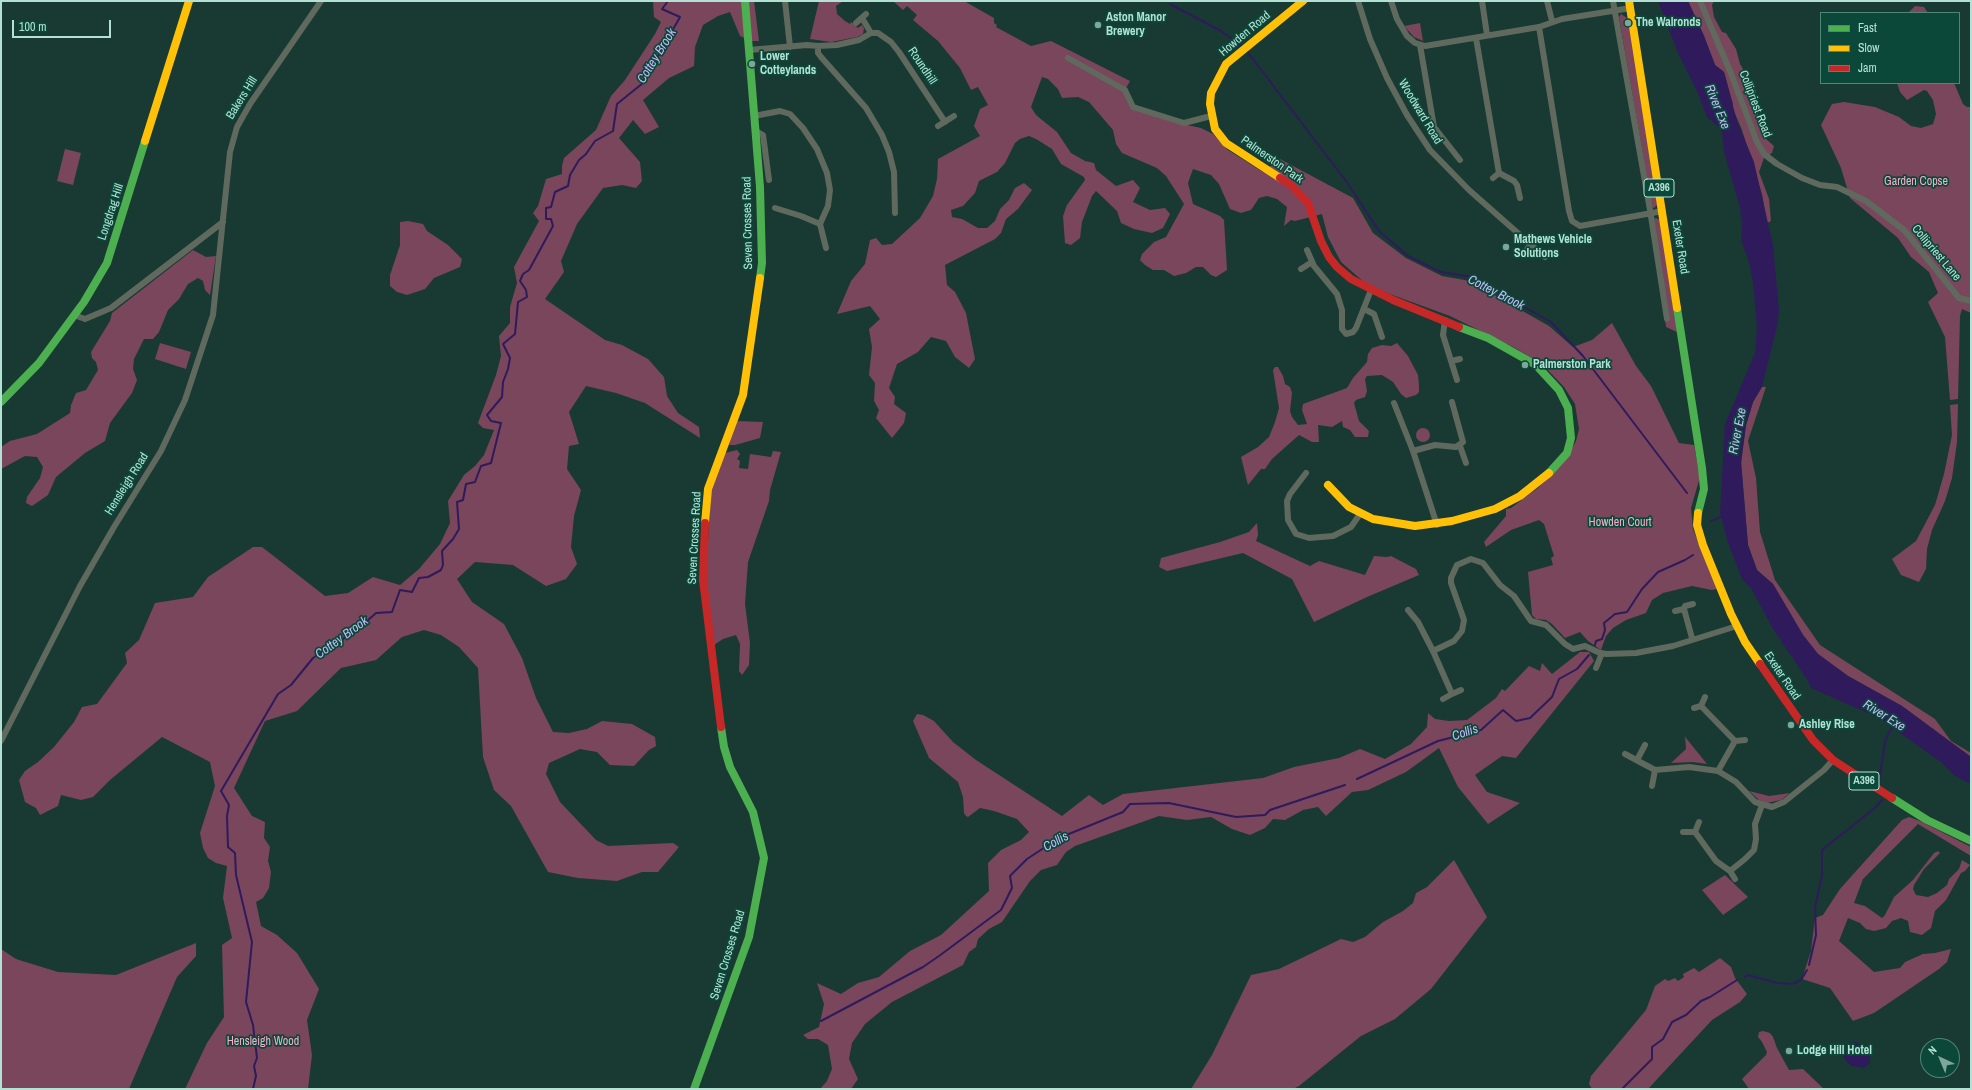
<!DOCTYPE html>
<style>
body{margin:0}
#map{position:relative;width:1972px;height:1090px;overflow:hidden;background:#193a32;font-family:"Archivo Narrow",sans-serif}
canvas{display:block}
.frame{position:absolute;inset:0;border:2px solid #b3e2d4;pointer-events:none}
.legend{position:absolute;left:1820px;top:12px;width:140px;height:72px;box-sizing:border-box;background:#0b483a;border:1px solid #4e8678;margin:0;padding:5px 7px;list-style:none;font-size:12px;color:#b3e2d4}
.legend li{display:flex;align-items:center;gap:8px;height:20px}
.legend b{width:20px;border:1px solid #4e8678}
.north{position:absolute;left:1920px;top:1038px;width:40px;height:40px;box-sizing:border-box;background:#0b483a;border:1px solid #4e8678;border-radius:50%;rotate:316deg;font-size:11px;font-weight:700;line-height:16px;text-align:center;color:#b3e2d4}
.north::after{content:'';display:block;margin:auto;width:14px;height:18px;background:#7da79b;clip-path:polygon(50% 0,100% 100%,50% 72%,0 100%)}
.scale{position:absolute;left:12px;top:20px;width:99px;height:18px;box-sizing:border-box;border:2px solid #b3e2d4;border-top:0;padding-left:5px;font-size:12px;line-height:14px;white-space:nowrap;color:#b3e2d4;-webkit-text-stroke:3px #0b483a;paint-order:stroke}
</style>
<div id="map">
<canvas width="1972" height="1090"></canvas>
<div class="frame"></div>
<ul class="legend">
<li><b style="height:5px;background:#4caf50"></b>Fast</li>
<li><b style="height:5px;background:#ffc107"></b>Slow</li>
<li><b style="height:5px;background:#c62828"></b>Jam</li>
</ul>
<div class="north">N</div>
<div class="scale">100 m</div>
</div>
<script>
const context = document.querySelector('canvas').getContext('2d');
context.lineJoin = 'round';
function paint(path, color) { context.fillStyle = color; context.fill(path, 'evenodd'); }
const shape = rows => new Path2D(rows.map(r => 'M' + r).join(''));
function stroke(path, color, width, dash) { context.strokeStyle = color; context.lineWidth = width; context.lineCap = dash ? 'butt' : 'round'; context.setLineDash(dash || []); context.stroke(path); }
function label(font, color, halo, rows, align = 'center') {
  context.font = font + ' "Archivo Narrow",sans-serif'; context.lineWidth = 3.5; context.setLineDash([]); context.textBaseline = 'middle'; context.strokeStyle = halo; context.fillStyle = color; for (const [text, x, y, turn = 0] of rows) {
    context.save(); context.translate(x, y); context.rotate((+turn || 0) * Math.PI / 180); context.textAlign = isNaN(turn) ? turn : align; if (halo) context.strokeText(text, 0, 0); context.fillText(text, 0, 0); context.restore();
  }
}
paint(shape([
 [653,1,754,1,759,41,751,41,740,36,730,12,718,16,703,25,695,47,694,66,669,78,643,100,659,127,645,134,633,120,619,138,640,162,642,181,636,188,622,185,603,188,577,224,561,261,564,272,545,299,605,340,622,345,648,359,664,377,667,396,678,413,699,427,700,438,645,403,616,393,586,386,569,412,579,444,569,446,567,469,581,490,574,516,571,547,577,564,566,579,546,586,513,565,475,562,457,579,472,602,504,624,522,658,536,698,553,732,569,733,587,729,602,721,632,724,655,737,656,746,649,750,634,766,610,765,597,752,580,749,549,763,546,774,560,802,596,840,608,846,673,843,679,847,658,872,642,872,617,881,578,878,548,872,511,806,494,790,483,757,478,668,459,647,441,635,424,630,402,637,376,660,341,668,297,711,265,721,234,788,252,816,265,822,264,838,270,847,268,861,271,872,269,888,263,898,256,902,261,926,277,935,297,953,319,989,307,1020,312,1055,308,1089,185,1089,207,1043,224,1017,222,945,232,938,223,898,227,866,216,863,208,858,203,848,200,833,215,786,210,762,162,737,110,780,93,797,81,800,61,795,58,806,40,815,36,808,25,802,19,780,25,771,38,762,54,747,74,722,82,707,97,704,127,663,125,653,139,640,155,603,193,597,208,577,253,547,262,547,325,596,348,593,373,577,400,585,419,569,440,544,450,523,448,501,464,475,475,466,484,455,494,430,483,428,478,423,496,375,501,356,499,336,510,323,510,307,517,283,514,267,539,221,533,213,538,206,546,179,562,174,562,166,564,158,596,130,611,96,625,80,655,34,661,22,654,17],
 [819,1,843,1,836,6,837,14,845,21,850,24,851,22,858,28,862,25,864,28,863,34,857,37,831,42,810,39],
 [893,1,964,1,994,18,994,23,997,25,996,27,1031,46,1051,41,1130,81,1125,90,1134,107,1187,125,1201,128,1213,134,1228,150,1263,172,1280,159,1353,198,1373,233,1406,258,1442,276,1470,281,1549,326,1573,347,1592,340,1612,323,1636,366,1651,386,1679,443,1694,445,1700,477,1691,508,1693,529,1717,589,1712,590,1692,586,1663,593,1652,600,1646,613,1626,620,1613,628,1606,636,1601,650,1588,641,1580,632,1565,638,1552,624,1546,620,1536,619,1532,615,1528,572,1553,565,1551,558,1554,556,1544,524,1539,520,1511,530,1486,547,1484,542,1506,516,1506,509,1511,508,1539,487,1564,462,1576,441,1579,429,1575,404,1564,387,1543,365,1515,348,1450,316,1387,293,1364,282,1341,262,1328,237,1322,214,1295,221,1291,220,1284,226,1287,207,1277,199,1267,196,1259,198,1251,210,1241,213,1230,209,1219,184,1211,175,1193,169,1188,183,1193,204,1220,216,1224,220,1227,270,1216,277,1211,275,1203,267,1196,267,1186,273,1174,276,1164,270,1153,270,1145,265,1140,260,1142,254,1154,242,1166,237,1184,204,1166,176,1157,168,1122,153,1116,144,1113,130,1089,102,1078,97,1062,98,1058,89,1048,79,1042,77,1031,107,1036,115,1057,132,1071,153,1085,161,1094,163,1096,170,1116,186,1133,180,1140,188,1133,202,1150,210,1165,208,1170,214,1163,228,1152,233,1134,229,1121,223,1117,211,1096,191,1092,196,1082,222,1080,238,1071,245,1065,243,1063,216,1067,205,1085,180,1084,177,1061,164,1052,149,1036,139,1029,136,1020,139,1015,143,1005,163,997,172,979,181,975,193,963,206,951,210,952,217,962,219,978,228,987,228,995,221,1000,209,1009,200,1015,188,1024,183,1032,190,1018,209,1006,219,1001,233,995,239,945,265,947,285,955,292,966,313,975,359,969,368,955,357,946,341,931,337,918,352,897,364,889,388,895,397,894,404,906,413,904,423,892,438,876,418,879,410,874,401,875,383,869,375,872,347,869,329,880,319,870,306,837,314,851,281,865,264,870,240,876,238,882,245,892,244,920,218,933,196,937,179,938,159,980,136,974,126,980,109,988,105,978,87,971,90,960,68,938,41,913,20,917,15,907,6,903,10],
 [1688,1,1714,1,1712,5,1714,17,1722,32,1726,33,1736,49,1740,64,1756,91,1755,103,1758,114,1766,139,1774,146,1772,153,1764,158,1759,172,1769,199,1771,221,1767,223,1762,194,1742,130,1733,109,1733,104,1724,72,1715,65,1704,36],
 [1915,6,1924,7,1928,13,1908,13],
 [1621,14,1627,18,1627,21,1625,21,1626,26,1630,25,1657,205,1654,208,1652,207,1619,17],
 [1420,23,1423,41,1414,37,1404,26],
 [1897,83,1954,83,1963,104,1967,107,1971,107,1971,313,1962,309,1960,316,1958,399,1950,400,1945,337,1928,302,1938,293,1929,272,1911,257,1898,238,1850,198,1841,168,1821,125,1832,104,1844,102,1875,107,1899,117,1911,126,1921,128,1933,124,1936,114,1933,100,1927,91,1924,90,1907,100,1900,92],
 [65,149,81,153,73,185,57,181],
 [1656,218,1660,220,1677,332,1666,327,1654,219],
 [408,221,423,224,427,231,448,245,462,259,460,267,434,278,425,289,407,295,397,292,390,286,390,275,400,245,400,222],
 [193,250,206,257,216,256,210,295,205,290,203,281,198,278,188,284,179,299,168,310,159,332,153,339,144,339,134,359,133,369,137,380,132,393,110,423,105,441,85,453,56,477,48,495,32,506,26,503,27,497,40,478,43,467,37,457,25,456,1,469,1,447,10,441,37,434,70,413,71,405,76,393,86,390,98,370,96,362,92,358,91,352,110,321,112,313],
 [160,343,191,352,186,369,155,359],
 [1397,343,1408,356,1418,375,1419,386,1419,392,1416,395,1406,398,1401,394,1393,382,1382,375,1367,376,1365,379,1367,391,1365,397,1356,400,1354,403,1359,421,1369,431,1368,437,1355,437,1350,430,1343,427,1342,421,1332,427,1318,425,1319,442,1312,442,1299,435,1272,459,1265,469,1261,469,1248,485,1241,457,1258,447,1269,437,1275,422,1279,408,1273,370,1275,367,1278,367,1283,376,1285,384,1290,387,1292,393,1290,411,1292,417,1298,425,1307,424,1302,410,1303,404,1347,388,1353,378,1367,362,1368,354,1372,348,1382,345,1391,346],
 [1762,387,1766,387,1748,441,1756,478,1760,532,1775,580,1820,645,1935,719,1951,741,1971,753,1971,757,1902,706,1848,676,1818,654,1803,635,1773,584,1757,570,1748,545,1741,464,1746,425,1753,402],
 [1958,404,1957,442,1952,478,1945,501,1932,530,1927,549,1926,569,1919,582,1901,575,1892,559,1916,541,1935,505,1944,474,1952,435,1950,405],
 [736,421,763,422,760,438,735,445,730,445,729,442],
 '1416 435a7 7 0 1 1 14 0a7 7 0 1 1-14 0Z',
 [737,450,740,454,737,459,740,461,739,468,748,469,750,454,771,457,773,451,781,452,770,490,769,501,748,562,745,604,750,643,749,665,742,675,739,671,740,644,736,635,723,639,714,645,713,642,706,574,711,492,725,453],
 [1257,523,1258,535,1256,541,1310,566,1319,561,1365,575,1374,556,1387,557,1391,556,1416,569,1419,575,1367,597,1314,622,1292,579,1243,553,1167,571,1159,567,1161,558,1220,542,1249,532],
 [1580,652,1589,652,1594,661,1516,758,1502,756,1475,775,1487,792,1520,803,1488,824,1458,787,1439,748,1406,772,1368,790,1352,792,1326,816,1318,807,1303,810,1285,820,1273,819,1265,828,1250,835,1232,829,1211,817,1187,820,1159,816,1075,846,1066,852,1057,865,1041,870,1030,881,1002,922,989,929,978,939,976,947,969,952,963,965,892,1002,865,1024,852,1043,849,1059,858,1079,851,1089,820,1089,827,1081,832,1069,828,1045,818,1039,808,1039,803,1035,819,1027,824,1004,817,983,841,994,858,983,879,977,910,951,941,935,989,891,988,863,1001,850,1021,840,1029,832,1017,819,994,811,980,808,968,817,966,816,964,813,963,797,958,782,929,758,913,721,917,714,923,715,934,721,953,742,976,760,1062,816,1089,795,1103,805,1123,794,1263,778,1294,767,1339,758,1360,749,1385,759,1411,744,1427,727,1428,713,1435,719,1449,721,1467,720,1496,698,1502,689,1505,691,1529,666,1540,671,1542,663,1552,674],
 [1685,736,1686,738,1707,764,1693,762,1671,763,1686,749],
 [1749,791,1769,796,1790,793,1781,800,1767,803,1759,800],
 [1909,817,1920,821,1971,847,1971,856,1918,824,1863,879,1854,903,1865,906,1882,918,1885,915,1894,897,1913,880,1934,853,1938,851,1940,853,1924,869,1914,885,1913,889,1916,895,1928,897,1937,893,1947,885,1949,879,1959,869,1962,860,1970,865,1965,871,1961,873,1946,900,1935,911,1931,928,1922,935,1910,932,1908,921,1901,918,1892,921,1886,928,1874,931,1866,929,1860,923,1848,918,1839,941,1874,972,1900,968,1905,962,1923,954,1935,953,1951,949,1947,962,1939,969,1874,1013,1853,1021,1830,988,1802,979,1811,951,1815,918,1823,915,1840,889,1857,870,1902,820],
 [1454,860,1487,917,1431,989,1395,1019,1361,1036,1299,1086,1293,1089,1191,1089,1212,1055,1251,975,1279,969,1341,939,1353,942,1365,937,1383,922,1403,911,1413,903,1416,893,1427,887],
 [1725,875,1748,897,1723,915,1702,890],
 [196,943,196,956,177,977,129,1089,1,1089,1,949,16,959,58,972,116,975],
 [1720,958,1731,967,1735,978,1747,994,1740,1002,1712,1020,1648,1089,1592,1089,1589,1084,1591,1076,1646,1010,1655,986,1665,979,1668,981,1675,978,1678,981,1684,977,1683,974,1694,968,1699,972],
 [1763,1031,1770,1033,1773,1037,1777,1048,1789,1070,1803,1069,1824,1089,1749,1089,1742,1079,1766,1055,1767,1052,1762,1042,1758,1037,1759,1032]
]), '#79465c');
paint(shape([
 [1658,1,1688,1,1704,36,1715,65,1724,72,1737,121,1754,162,1773,245,1779,310,1777,327,1762,387,1753,402,1746,425,1741,461,1748,545,1757,570,1773,584,1803,635,1818,654,1848,676,1902,706,1971,757,1971,784,1955,776,1942,763,1879,718,1811,688,1808,681,1773,629,1751,588,1742,579,1728,543,1720,513,1725,424,1755,353,1757,326,1753,283,1749,262,1741,240,1742,226,1740,208,1724,152,1722,132,1721,129,1707,117,1696,89,1678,53],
 [1855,1042,1861,1044,1870,1057,1870,1063,1864,1068,1852,1066,1846,1061,1842,1054,1844,1046]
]), '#2f1b5c');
stroke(shape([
 [1170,4,1221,31,1243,47],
 [1246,50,1346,181,1379,231,1408,256,1441,272,1471,277,1551,322,1583,356,1687,493],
 [1711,521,1723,516],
 [1595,645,1596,641,1602,639,1605,630,1604,623,1615,614,1627,612,1642,589,1658,572,1685,560,1693,555],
 [1357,779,1438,741,1481,730,1503,710,1516,721,1530,718,1552,697,1559,679,1577,669,1589,655],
 [1879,782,1885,741,1893,725],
 [1809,965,1816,935,1815,908,1822,875,1822,850,1876,807,1882,800],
 [1745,977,1747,975,1778,983,1792,984,1801,980,1807,970],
 [821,1021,923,967,939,956,1001,910,1012,888,1010,876,1027,859,1059,838,1123,812,1130,804,1169,803,1236,817,1265,815,1270,810,1345,785],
 [253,1089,256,1076,254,1066,257,1058,253,1025,246,1002,252,942,236,875,235,853,228,847,227,816,229,805,221,791,278,694,291,685,313,658,357,630,376,613,392,612,400,590,412,592,419,578,428,577,441,570,443,565,442,551,453,539,459,529,457,502,463,500,466,484,475,482,481,466,491,463,501,423,491,421,487,415,502,397,503,382,508,369,510,358,503,344,515,334,518,302,527,297,526,290,520,281,523,274,529,270,553,226,551,219,546,219,546,208,551,207,555,192,568,186,570,175,579,160,586,154,595,141,613,131,617,104,643,83,680,17,662,9,668,1],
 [1619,1089,1622,1089,1652,1059,1652,1047,1663,1039,1672,1022,1686,1015,1701,1001,1710,997,1737,980]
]), '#2f1b5c', 2);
stroke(shape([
 [785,1,790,47],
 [1358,1,1370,39,1387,78,1407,115,1430,150,1469,190,1545,257],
 [1391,1,1397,19,1407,36,1415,43,1425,46,1539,27,1562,19,1631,8],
 [1482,1,1487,35],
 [1547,1,1552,21],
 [1613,1,1650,210,1667,319],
 [1700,1,1730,71,1757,142,1764,154,1777,164,1802,178,1820,185,1837,187,1866,201,1904,230,1959,298,1971,301],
 [862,18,871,33],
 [856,23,866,14],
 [1539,27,1569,211,1572,221,1580,226,1663,211],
 [1476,38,1499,173,1514,181,1517,185,1520,198],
 [1420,45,1434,127,1460,160],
 [818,46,837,45,859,40,871,33,878,33,891,42,899,52,945,122],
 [749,50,807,45,818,46,818,53,821,57,866,108,882,135,889,152,894,172,895,213],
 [1068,58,1125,90,1133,107,1184,123,1211,116],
 [754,116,780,111,790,114,803,128,817,149,827,173,830,190,828,206,820,224,826,248],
 [938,126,954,116],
 [756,131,763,135,769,180],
 [1493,178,1499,173],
 [775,208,801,216,820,224],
 [1307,250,1314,266,1337,294,1342,310,1342,329,1346,334,1353,332,1356,328,1371,290],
 [1523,254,1531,244],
 [1301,269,1312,262],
 [1364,309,1374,314,1382,337],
 [74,315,85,319,111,308,223,222],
 [1445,320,1443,335,1457,380],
 [1451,361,1460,359],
 [1394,403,1413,451,1435,445,1456,447,1463,442,1452,402],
 [1460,446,1466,463],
 [1413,451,1437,525],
 [1306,473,1290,494,1287,501,1288,520,1296,534,1309,538,1333,536,1351,527,1360,514],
 [1684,609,1692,638],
 [1408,610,1418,622,1433,651,1454,641,1462,631,1464,620,1451,583,1451,578,1457,565,1471,559,1483,563,1500,585,1514,596,1531,621,1546,625,1565,644,1573,649,1585,646,1600,653,1607,654,1636,653,1673,646,1737,626],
 [1675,611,1684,609,1685,606,1693,604],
 [1433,651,1452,694,1461,690],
 [1596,668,1602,653],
 [1443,699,1452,694],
 [1701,706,1735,741,1718,771],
 [1694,708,1701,706,1705,697],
 [1,741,80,586,114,527,161,451,185,400,213,315,230,152,237,127,250,104,321,1],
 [1735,741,1745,740],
 [1625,754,1655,770,1689,767,1718,771,1736,782,1755,802,1772,807,1784,802,1824,770,1833,760],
 [1637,760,1645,745],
 [1652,786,1655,770],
 [1683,832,1695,832,1716,861,1730,871],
 [1695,832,1699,822],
 [1735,879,1730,871,1745,859,1754,850,1756,839,1755,824,1762,805]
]), '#60695d', 6);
stroke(shape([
 [745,1,760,187,762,263,760,278],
 [1677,308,1702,468,1704,489,1698,513],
 [1459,327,1488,338,1536,365,1559,390,1568,408,1571,438,1567,453,1549,473],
 [1,402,39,363,84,302,107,263,145,141],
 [1892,798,1927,820,1971,841],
 [694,1089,749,937,764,858,753,812,730,767,724,747,721,727]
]), '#4caf50', 8);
stroke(shape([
 [1629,1,1677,308],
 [145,141,189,1],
 [1280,178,1226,143,1215,129,1210,104,1211,93,1226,64,1303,1],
 [1328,485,1349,507,1373,519,1415,526,1452,521,1495,509,1520,496,1549,473],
 [1698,513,1697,525,1703,545,1731,614,1745,642,1760,664],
 [705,523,708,489,743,395,760,278]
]), '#ffc107', 8);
stroke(shape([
 [1280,178,1291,185,1308,203,1321,241,1329,257,1337,267,1351,279,1393,300,1459,327],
 [705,523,703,580,721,727],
 [1760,664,1813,740,1833,760,1892,798]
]), '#c62828', 8);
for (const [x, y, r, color] of [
 [1628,23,4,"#7da79b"],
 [1098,25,4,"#7da79b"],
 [752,64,4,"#7da79b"],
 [1506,247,4,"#7da79b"],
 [1525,365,4,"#7da79b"],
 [1791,725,4,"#7da79b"],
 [1789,1051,4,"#7da79b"]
]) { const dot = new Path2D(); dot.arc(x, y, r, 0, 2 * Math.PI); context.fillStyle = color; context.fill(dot); stroke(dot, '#0b483a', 1.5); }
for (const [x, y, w] of [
 [1659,188,30],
 [1864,781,30]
]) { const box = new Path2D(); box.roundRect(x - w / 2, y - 9, w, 18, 3); context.fillStyle = '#0b483a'; context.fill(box); stroke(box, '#b3e2d4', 1); }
label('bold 11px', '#b3e2d4', null, [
 ["A396",1659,188],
 ["A396",1864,781]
]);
label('bold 12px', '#b3e2d4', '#0b483a', [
 ["Aston Manor",1106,18],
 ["Brewery",1106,32],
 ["The Walronds",1636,23],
 ["Lower",760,57],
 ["Cotteylands",760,71],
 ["Mathews Vehicle",1514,240],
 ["Solutions",1514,254],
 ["Palmerston Park",1533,365],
 ["Ashley Rise",1799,725],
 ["Lodge Hill Hotel",1797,1051]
], 'left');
label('12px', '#b3e2d4', '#0b483a', [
 ["Howden Road",1245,34,-40],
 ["Roundhill",922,66,56],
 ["Bakers Hill",242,98,-58],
 ["Collipriest Road",1755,104,69],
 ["Woodward Road",1420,112,59],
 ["Palmerston Park",1272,160,35],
 ["Longdrag Hill",111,212,-72],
 ["Seven Crosses Road",748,223,-91],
 ["Exeter Road",1680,247,81],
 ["Collipriest Lane",1936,253,50],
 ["Hensleigh Road",127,484,-58],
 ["Seven Crosses Road",695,538,-87],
 ["Exeter Road",1782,676,56],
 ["Seven Crosses Road",728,955,-73]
]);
label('12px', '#f5aeca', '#0b483a', [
 ["Garden Copse",1916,182],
 ["Howden Court",1620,523],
 ["Hensleigh Wood",263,1042]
]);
label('italic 13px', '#c6b9f9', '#0b483a', [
 ["Cottey Brook",657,56,-58],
 ["River Exe",1717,107,68],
 ["Cottey Brook",1496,293,27],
 ["River Exe",1738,431,-79],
 ["Cottey Brook",342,638,-36],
 ["River Exe",1884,716,32],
 ["Collis",1465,733,-18],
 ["Collis",1056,842,-29]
]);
</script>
